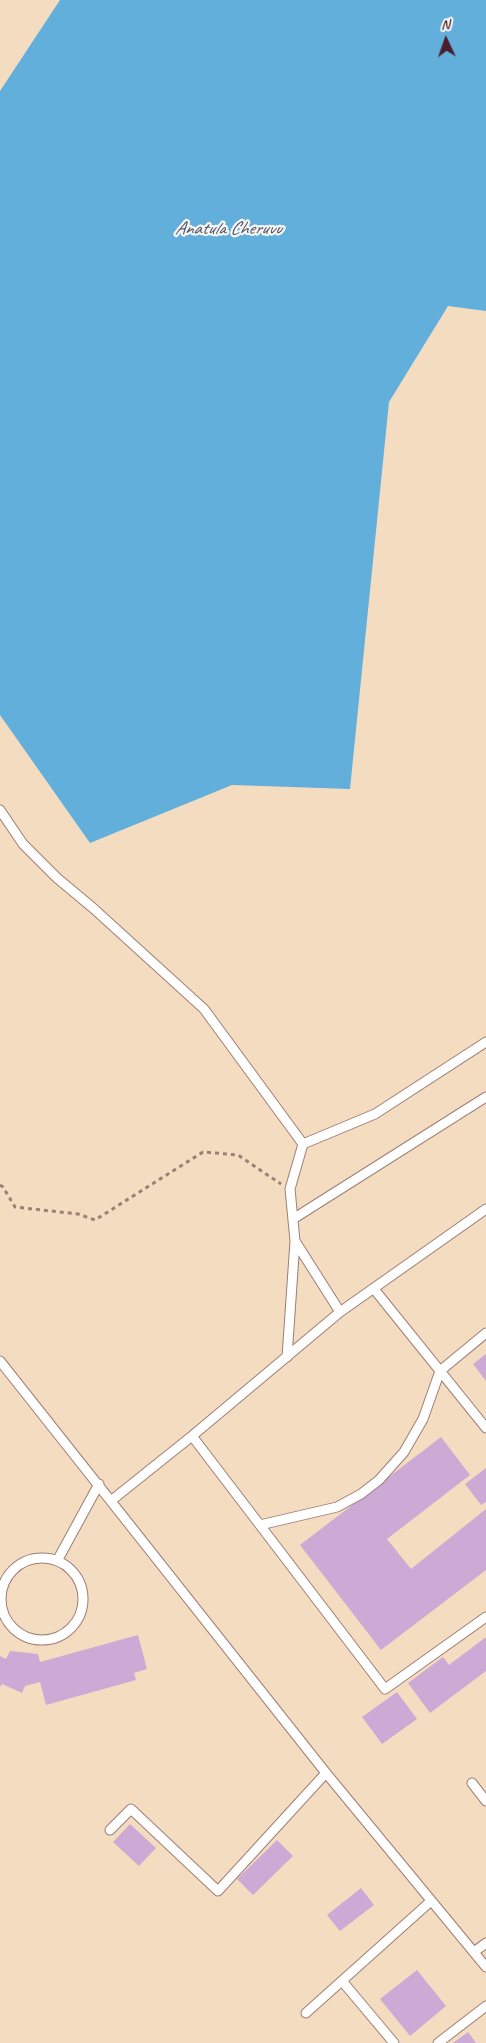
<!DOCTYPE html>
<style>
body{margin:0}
#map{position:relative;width:486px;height:2043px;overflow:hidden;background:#f4dcc1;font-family:Caveat,sans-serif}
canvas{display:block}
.north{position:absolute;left:421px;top:15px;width:50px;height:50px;-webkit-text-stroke:4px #f6f6f2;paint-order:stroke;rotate:357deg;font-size:14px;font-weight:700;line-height:20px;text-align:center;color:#4a1f2b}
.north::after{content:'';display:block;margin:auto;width:18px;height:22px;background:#4a1f2b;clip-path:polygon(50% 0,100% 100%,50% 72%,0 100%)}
</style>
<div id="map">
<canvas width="486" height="2043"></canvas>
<div class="north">N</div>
</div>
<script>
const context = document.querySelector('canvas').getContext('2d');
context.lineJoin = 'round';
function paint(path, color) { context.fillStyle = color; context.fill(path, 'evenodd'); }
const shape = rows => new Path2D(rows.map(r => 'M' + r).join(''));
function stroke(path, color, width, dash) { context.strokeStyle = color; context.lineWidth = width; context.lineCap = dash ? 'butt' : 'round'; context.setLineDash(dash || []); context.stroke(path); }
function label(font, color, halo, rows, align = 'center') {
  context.font = font + ' Caveat,sans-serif'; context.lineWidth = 4.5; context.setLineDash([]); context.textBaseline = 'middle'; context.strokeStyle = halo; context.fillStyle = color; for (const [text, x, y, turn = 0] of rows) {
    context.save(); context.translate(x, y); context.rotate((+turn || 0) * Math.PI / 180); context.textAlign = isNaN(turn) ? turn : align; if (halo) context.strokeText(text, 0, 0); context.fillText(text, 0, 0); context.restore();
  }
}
paint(shape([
 [60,0,486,0,486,311,448,306,389,402,350,789,232,785,90,843,0,715,0,91]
]), '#62afdc');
paint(shape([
 [486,1354,486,1381,473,1364],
 [441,1437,470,1475,387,1539,411,1569,486,1509,486,1570,381,1650,300,1545],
 [486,1468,486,1502,481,1505,465,1484],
 [138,1635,147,1669,134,1673,136,1680,46,1705,40,1682,25,1686,22,1693,2,1684,0,1687,0,1656,6,1659,10,1651,38,1654,40,1662],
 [486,1637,486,1671,430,1713,408,1683,443,1657,449,1665],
 [397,1692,417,1719,382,1744,362,1717],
 [130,1824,156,1848,139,1866,113,1842],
 [277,1840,293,1856,253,1895,237,1879],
 [361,1888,374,1905,340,1931,327,1915],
 [417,1970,446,2006,410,2036,380,1999],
 [468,2032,476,2043,453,2043]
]), '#cda9d6');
const service = shape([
 [0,810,23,844,57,878,93,908,204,1009,303,1144,290,1189,295,1241,340,1312],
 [303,1144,375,1114,486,1042],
 [293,1219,486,1097],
 [374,1289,486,1428],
 [287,1357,295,1241],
 [0,1361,326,1773,486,1967],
 [192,1436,385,1689,486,1617],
 [112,1500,192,1436,340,1312,486,1209],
 [260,1525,337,1507,361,1494,379,1480,404,1452,423,1419,440,1371,486,1333],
 '1 1599a41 41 0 1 1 82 0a41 41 0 1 1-82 0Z',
 [57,1561,99,1484],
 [472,1783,486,1801],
 [110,1830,131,1809,218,1891,326,1773],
 [474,1952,486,1943],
 [342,1981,394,2043],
 [306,2013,431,1901],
 [438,2043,486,2006]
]);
stroke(service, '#9f7e76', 11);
stroke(shape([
 [0,1185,3,1187,15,1207,78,1214,95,1220,203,1152,238,1155,281,1184]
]), '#9f7e76', 3, [4, 4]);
stroke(service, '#fff', 9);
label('italic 19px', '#525169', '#f6f6f2', [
 ["Anatula Cheruvu",228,229]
]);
</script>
